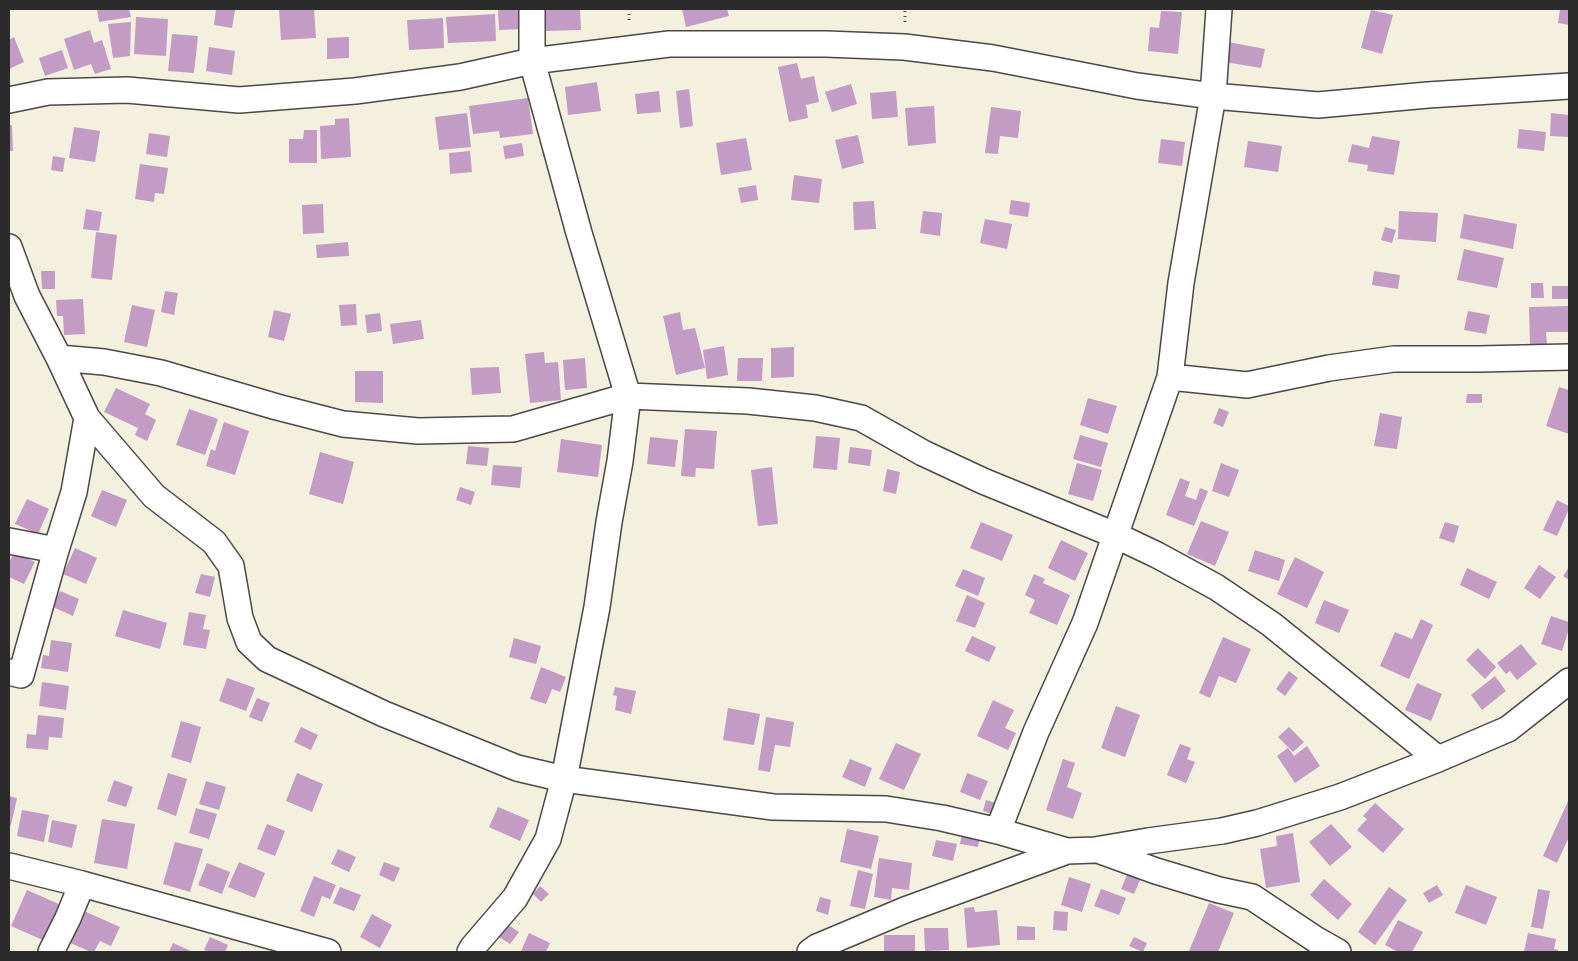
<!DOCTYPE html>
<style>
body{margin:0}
#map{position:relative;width:1578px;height:961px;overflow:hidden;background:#f3f0de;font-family:"Indie Flower",sans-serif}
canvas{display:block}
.frame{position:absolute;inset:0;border:10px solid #2b2b2b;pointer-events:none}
</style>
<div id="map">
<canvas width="1578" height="961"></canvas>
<div class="frame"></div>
</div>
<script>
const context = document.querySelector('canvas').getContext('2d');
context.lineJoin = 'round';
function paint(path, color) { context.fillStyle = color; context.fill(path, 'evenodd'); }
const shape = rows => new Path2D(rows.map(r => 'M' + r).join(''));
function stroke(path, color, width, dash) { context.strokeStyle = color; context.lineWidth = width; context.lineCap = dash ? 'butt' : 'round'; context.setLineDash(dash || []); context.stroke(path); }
paint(shape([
 [97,9,129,9,131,17,99,22],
 [216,9,235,10,232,28,214,25],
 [279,9,314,9,316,38,281,40],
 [498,9,524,9,524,29,499,30],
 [545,9,580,9,581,30,546,31],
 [682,9,727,9,729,16,686,27],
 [1560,9,1569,9,1569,25,1558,23],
 [1371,10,1393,15,1382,54,1361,48],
 [1161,11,1182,12,1178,54,1148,51,1150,27,1159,28],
 [495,14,496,41,448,43,446,17],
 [136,17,168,19,166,56,134,54],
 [443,18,444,48,409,50,407,20],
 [131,22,130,56,113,58,108,24],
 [90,30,94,43,102,40,111,69,95,74,91,64,74,70,64,39],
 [172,34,198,36,194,73,168,71],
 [14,37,24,62,9,69,9,40],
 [349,37,349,58,327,59,327,38],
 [1228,42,1265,49,1261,68,1225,62],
 [209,47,235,51,232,75,206,71],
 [62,50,68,68,45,76,39,58],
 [797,63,801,79,814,76,819,102,806,105,808,118,789,122,778,67],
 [597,82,601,111,568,115,565,87],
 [851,84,857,104,832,112,825,92],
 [689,89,693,126,680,128,676,91],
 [659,91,661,112,637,114,635,94],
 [896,91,898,117,872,119,870,93],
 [528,98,533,134,500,138,499,131,473,134,469,106],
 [934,106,936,143,908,146,905,108],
 [991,107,1021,111,1018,138,1000,136,998,154,985,153],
 [467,113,471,147,439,150,435,117],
 [1551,113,1569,115,1569,137,1550,136],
 [349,118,351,157,321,159,320,126,335,125,335,119],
 [9,125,12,125,13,151,9,151],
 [74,127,100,131,95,162,69,158],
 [1519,129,1546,132,1544,151,1517,148],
 [304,130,317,130,317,163,289,163,289,139,303,139],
 [149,133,170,136,167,157,146,154],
 [858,135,864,163,842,169,835,140],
 [1372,136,1400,141,1394,175,1367,171,1368,165,1348,162,1352,144,1369,148],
 [746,138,752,170,721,175,716,143],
 [1161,139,1185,142,1182,166,1158,163],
 [1248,141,1282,146,1278,172,1244,167],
 [522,143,524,156,505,159,503,146],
 [470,151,472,172,450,174,449,153],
 [53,156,65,158,63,172,51,170],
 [140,164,168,168,164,194,155,193,154,202,135,199],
 [794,175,822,179,819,203,791,200],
 [756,185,758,200,741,203,738,188],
 [1011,200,1030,203,1028,217,1009,214],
 [874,201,876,229,854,230,853,202],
 [323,204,324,233,303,234,302,205],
 [86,209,102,212,99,231,83,229],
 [923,211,942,213,940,236,920,233],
 [1399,211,1438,213,1436,242,1398,239],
 [1464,214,1517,224,1513,249,1460,238],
 [985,219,1012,224,1007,249,980,243],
 [1385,227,1396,230,1392,243,1381,240],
 [96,232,117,235,112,280,91,278],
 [348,242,349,256,317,258,316,245],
 [1464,249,1504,258,1497,288,1457,280],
 [41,271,55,271,55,289,42,289],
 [1374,271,1400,275,1398,289,1372,285],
 [1531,283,1543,283,1544,298,1531,298],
 [1552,286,1569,286,1569,299,1552,299],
 [165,291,178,293,174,315,161,312],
 [83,299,85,334,64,335,63,316,57,316,56,300],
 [356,304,357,325,341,326,339,305],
 [132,305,155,310,147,347,124,342],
 [1569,306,1569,332,1546,332,1547,345,1530,345,1529,307],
 [274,310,291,314,284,341,268,337],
 [1468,311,1490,315,1486,334,1464,330],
 [680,312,683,330,695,328,705,368,676,375,663,316],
 [380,313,382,331,367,333,365,315],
 [421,320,424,339,393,344,390,324],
 [724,346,728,375,707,379,703,350],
 [794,347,794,377,771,378,771,348],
 [544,352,545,363,558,362,561,400,530,403,525,354],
 [585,358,587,388,565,390,563,360],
 [738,358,763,358,762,381,737,381],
 [499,367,501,393,472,395,470,368],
 [355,371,383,371,383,403,355,402],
 [1559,387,1569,390,1569,434,1546,426],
 [116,388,150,404,145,414,156,420,147,441,135,435,138,428,104,412],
 [1467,394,1482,394,1482,403,1466,403],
 [1088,398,1117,406,1108,434,1080,425],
 [1219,408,1229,412,1223,427,1213,423],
 [189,409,218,419,205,455,176,445],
 [1380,413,1402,417,1397,449,1374,446],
 [224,422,249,431,235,475,206,466,211,449,215,451],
 [685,429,717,431,714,469,696,468,695,477,681,476],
 [1080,435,1108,443,1101,467,1073,459],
 [816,436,840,438,837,470,813,468],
 [650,437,678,440,675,467,647,464],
 [561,439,602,445,598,477,557,472],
 [468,446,489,448,487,466,466,464],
 [850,447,872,450,870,466,848,463],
 [320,452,354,462,343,504,309,494],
 [1077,463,1102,470,1093,501,1068,494],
 [1221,463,1239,470,1229,497,1212,491],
 [493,465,522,467,520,488,491,485],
 [772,467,778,524,758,526,751,470],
 [887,469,900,472,896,494,883,491],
 [1180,478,1190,482,1185,496,1196,500,1200,488,1208,491,1194,526,1166,515],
 [460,487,475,492,471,505,456,500],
 [102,490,127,500,116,527,91,516],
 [27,499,49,509,38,534,15,524],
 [1557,500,1569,506,1569,509,1557,536,1543,530],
 [1201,521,1229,532,1215,566,1187,554],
 [981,522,1013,535,1002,561,970,548],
 [1445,522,1459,526,1454,543,1439,538],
 [1061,540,1088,553,1075,581,1048,568],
 [75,548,97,558,86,584,63,574],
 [1255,550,1285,560,1279,581,1248,571],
 [14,552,35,562,24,584,9,577,9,563],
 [1295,557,1324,572,1307,608,1277,594],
 [1539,565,1556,577,1540,599,1524,588],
 [1569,567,1569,580,1563,576],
 [1467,568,1497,582,1489,599,1460,585],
 [963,569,985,578,978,596,955,586],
 [201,574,215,577,210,597,195,593],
 [1034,574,1045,579,1043,583,1070,595,1057,625,1029,613,1035,600,1025,595],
 [60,591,79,599,73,616,53,607],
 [967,595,985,603,975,628,956,621],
 [1324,600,1349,610,1339,633,1315,623],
 [123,610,167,623,160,649,115,636],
 [189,612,206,615,203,629,210,630,206,649,183,645],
 [1551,616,1569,622,1569,629,1562,651,1541,644],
 [1421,619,1433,625,1409,679,1380,666,1395,632,1412,639],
 [972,636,996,647,989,662,965,651],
 [1223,637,1251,649,1236,683,1219,676,1210,698,1199,693],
 [514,638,541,646,536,664,509,657],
 [51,640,72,643,68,672,41,668,43,655,49,656],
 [1521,644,1537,664,1517,680,1510,671,1506,674,1497,663],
 [1478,648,1496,667,1485,679,1466,660],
 [541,667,566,677,560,692,552,689,546,704,530,699],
 [1289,671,1298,678,1285,696,1276,689],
 [1495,676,1506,691,1482,710,1471,695],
 [227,678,255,688,246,711,219,701],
 [42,682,69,686,66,710,39,706],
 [1417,683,1442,694,1431,721,1405,710],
 [615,687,636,691,631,714,615,710,617,696,613,695],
 [257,698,270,703,262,722,249,717],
 [993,700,1014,710,1005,728,1016,733,1008,750,977,736],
 [1116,706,1140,715,1125,757,1101,748],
 [728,708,760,714,754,745,723,740],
 [38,715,64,718,62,738,49,737,48,750,26,748,27,734,36,735],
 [766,717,794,722,790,747,775,745,770,772,758,770],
 [181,721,201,727,191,763,171,757],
 [301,727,318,735,311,750,294,742],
 [1289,727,1304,742,1293,752,1278,737],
 [896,743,921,754,904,790,879,779],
 [1180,744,1191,748,1187,759,1195,762,1186,783,1167,775],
 [1307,746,1320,766,1295,783,1277,756,1288,748,1294,756],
 [850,759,872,768,865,787,842,777],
 [1063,759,1075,763,1067,787,1082,793,1073,819,1046,810],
 [168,773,187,779,176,816,157,809],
 [297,773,323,784,312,812,286,801],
 [967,773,988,781,980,800,960,792],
 [114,780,133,787,126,807,107,801],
 [206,781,226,787,219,810,199,804],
 [9,796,17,798,11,825,9,825],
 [1569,799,1569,837,1557,863,1543,856],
 [986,800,1000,804,996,815,983,811],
 [1375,803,1404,829,1383,853,1357,830,1367,819,1363,816],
 [498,807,529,820,520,841,489,827],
 [196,808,217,814,209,839,189,833],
 [22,810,49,815,44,842,17,836],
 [102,819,135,824,127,869,94,863],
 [52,820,77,825,72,848,48,842],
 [267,824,285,831,275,856,257,849],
 [1331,824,1352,847,1330,866,1309,842],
 [847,829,879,836,871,869,840,862],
 [962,833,980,837,978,847,960,844],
 [1293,833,1300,882,1266,888,1260,849,1277,846,1276,836],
 [936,840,957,844,953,861,932,856],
 [175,842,203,849,190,892,163,884],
 [338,849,356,857,349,872,331,864],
 [879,858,912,863,909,890,892,888,891,900,874,897],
 [239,862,265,873,255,898,228,887],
 [384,862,400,868,394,882,379,875],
 [207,863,230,872,222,894,198,885],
 [858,870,873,874,865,909,850,906],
 [1127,875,1140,880,1134,894,1121,889],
 [314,876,336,885,330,899,322,896,314,917,300,911],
 [1069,877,1091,884,1082,912,1061,905],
 [1324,879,1352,904,1338,920,1310,895],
 [1437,885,1443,895,1429,903,1423,893],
 [1466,885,1497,897,1486,925,1455,913],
 [540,886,549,894,541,902,533,894],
 [340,887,361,895,354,911,333,903],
 [1389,887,1407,900,1375,945,1358,932],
 [1101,889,1126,898,1119,915,1094,906],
 [1538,889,1550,891,1543,929,1531,927],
 [27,890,61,905,45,941,11,926],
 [820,897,831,900,828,915,816,911],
 [1209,903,1234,913,1218,952,1193,952,1189,951],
 [974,907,975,912,997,910,1000,945,967,948,964,908],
 [84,911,120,927,111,946,100,941,94,952,91,952,66,941],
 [1054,911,1068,912,1067,931,1053,930],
 [372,914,392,925,380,948,360,937],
 [1398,920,1423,932,1412,952,1398,952,1385,945],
 [507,924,519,932,510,944,499,937],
 [1017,926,1035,927,1035,940,1017,940],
 [924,928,948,928,949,950,925,951],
 [529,933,550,943,546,952,524,952,521,951],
 [1528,933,1556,939,1554,949,1558,950,1558,952,1524,952],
 [884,935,915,935,915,952,884,952],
 [210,937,228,945,225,952,211,952,204,950],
 [1134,937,1147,943,1143,952,1129,946],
 [173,943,193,952,169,952]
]), '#c29cc4');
const street = shape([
 [9,100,48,92,127,90,239,100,355,91,460,77,532,61,669,44,826,44,904,47,993,58,1137,86,1213,96,1318,105,1428,95,1569,86],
 [9,247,27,296,59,358,104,362,161,373,277,407,343,424,418,431,513,429,628,396,748,401,815,408,861,418,923,453,983,481,1115,535,1157,555,1216,587,1271,624,1438,759,1508,729,1569,681],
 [59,358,87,418,154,496,214,542,231,566,240,618,249,642,267,659,384,714,517,768,564,779,773,807,886,809,942,818,998,831,1067,851,905,910,817,947,810,952],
 [1170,377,1247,385,1329,368,1394,359,1479,359,1569,357],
 [9,541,56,550,74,492,87,418],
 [9,672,21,675,56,550],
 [998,831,1036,732,1085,623,1170,377,1181,283,1213,96,1219,9],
 [1098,850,1156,871,1219,890,1252,897,1315,939,1338,952],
 [1067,851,1095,850,1148,841,1222,831,1257,823,1340,797,1438,759],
 [9,866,82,884,328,952],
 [51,952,68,918,82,884],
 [470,952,473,947,515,898,548,839,564,779,597,607,609,522,620,461,628,396,579,233,532,61,532,9]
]);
stroke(street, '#494946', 28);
stroke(shape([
 [629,9,629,23],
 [905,22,905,9]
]), '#494946', 3, [1, 4]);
stroke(street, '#fff', 25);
</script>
